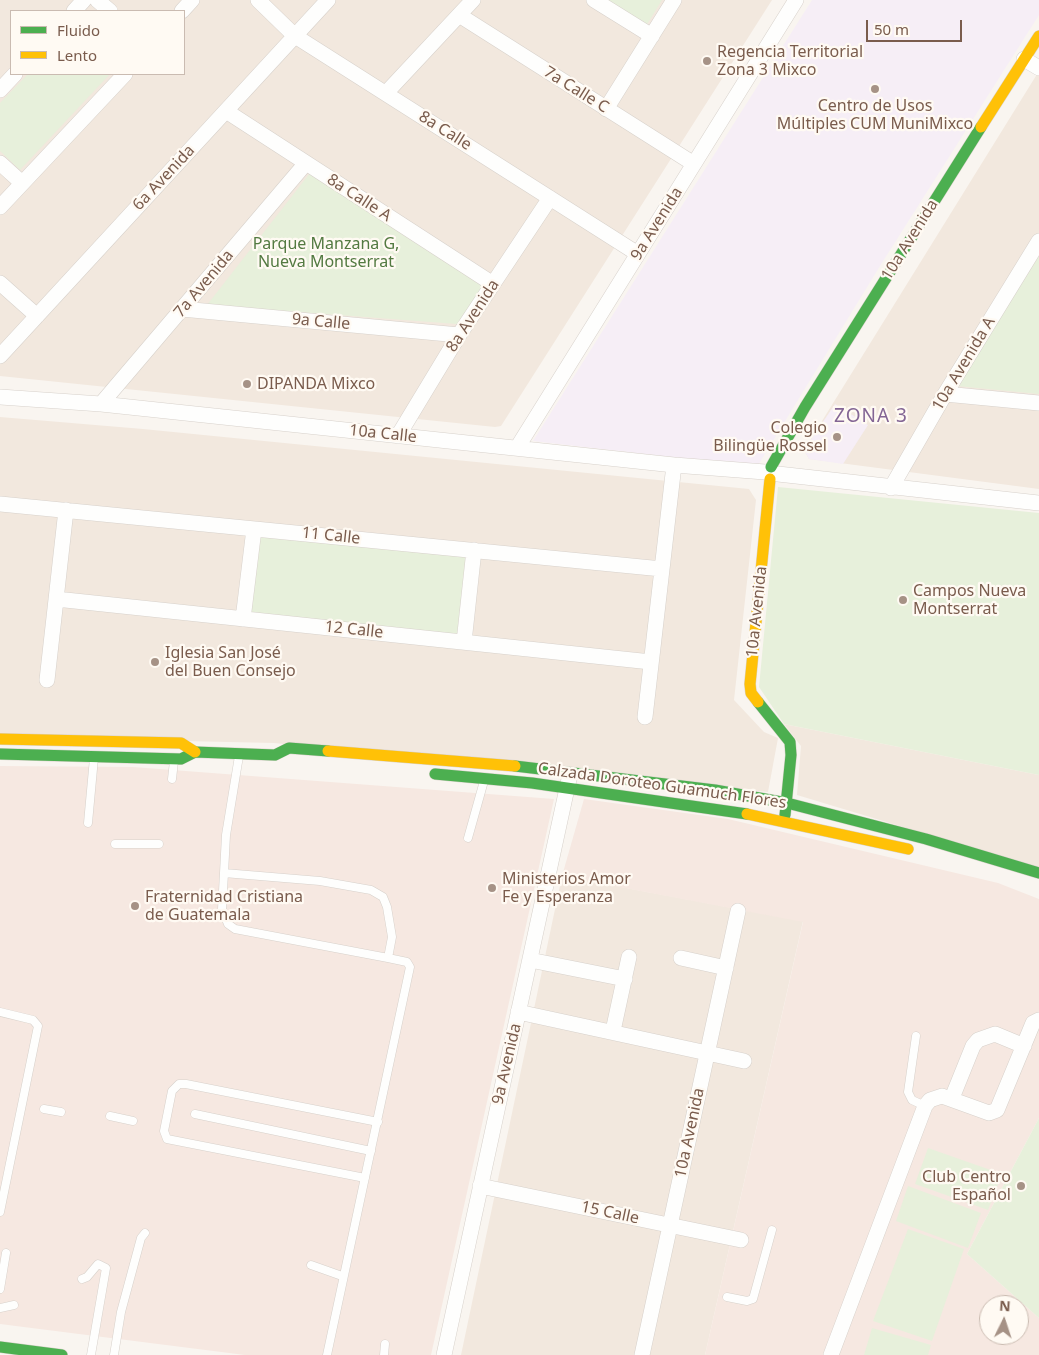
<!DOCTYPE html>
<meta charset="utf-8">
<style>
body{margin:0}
#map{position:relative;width:1039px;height:1355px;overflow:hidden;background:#f9f5f0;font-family:"Noto Sans",sans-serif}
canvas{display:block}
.legend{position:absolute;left:10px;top:10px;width:175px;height:65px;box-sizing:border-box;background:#fffaf3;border:1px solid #cabbb1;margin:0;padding:6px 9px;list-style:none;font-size:15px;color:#7a5c4d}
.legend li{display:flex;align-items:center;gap:10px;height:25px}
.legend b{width:25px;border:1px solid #cabbb1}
.north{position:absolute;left:979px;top:1295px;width:50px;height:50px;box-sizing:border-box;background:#fffaf3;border:1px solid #cabbb1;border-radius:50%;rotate:4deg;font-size:14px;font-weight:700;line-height:20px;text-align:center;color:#7a5c4d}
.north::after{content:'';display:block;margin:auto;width:18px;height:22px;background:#a69286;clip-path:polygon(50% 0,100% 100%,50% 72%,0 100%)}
.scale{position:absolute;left:866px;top:20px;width:96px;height:22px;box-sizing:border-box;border:2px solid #7a5c4d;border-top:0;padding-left:6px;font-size:15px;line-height:18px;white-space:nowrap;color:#7a5c4d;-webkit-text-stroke:4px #fffaf3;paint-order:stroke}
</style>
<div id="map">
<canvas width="1039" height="1355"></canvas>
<ul class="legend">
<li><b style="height:6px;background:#4caf50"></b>Fluido</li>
<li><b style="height:6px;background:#ffc107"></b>Lento</li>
</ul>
<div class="north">N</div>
<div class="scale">50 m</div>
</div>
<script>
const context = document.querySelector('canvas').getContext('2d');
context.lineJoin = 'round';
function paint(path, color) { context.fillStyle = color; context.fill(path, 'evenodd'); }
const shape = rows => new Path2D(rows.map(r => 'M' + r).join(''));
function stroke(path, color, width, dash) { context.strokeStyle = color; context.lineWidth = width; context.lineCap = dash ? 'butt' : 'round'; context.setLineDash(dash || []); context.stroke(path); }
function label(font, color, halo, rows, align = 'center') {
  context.font = font + ' "Noto Sans",sans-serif'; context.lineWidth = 4.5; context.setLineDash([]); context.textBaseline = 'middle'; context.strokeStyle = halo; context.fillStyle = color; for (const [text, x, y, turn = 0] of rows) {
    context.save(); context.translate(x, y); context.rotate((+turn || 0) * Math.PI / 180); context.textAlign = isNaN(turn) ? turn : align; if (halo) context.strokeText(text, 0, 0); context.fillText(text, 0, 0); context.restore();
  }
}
paint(shape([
 [0,0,772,0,501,426,495,427,0,376],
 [11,11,184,11,184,74,11,74],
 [1039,71,1039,489,809,459,804,450],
 [0,417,143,429,749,489,756,500,734,700,764,732,778,738,768,792,274,743,0,737],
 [784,724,1039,775,1039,868,797,795,801,746],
 [562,876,803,921,705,1355,461,1355]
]), '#f2e8de');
paint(shape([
 [0,766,133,767,554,799,431,1355,245,1355,0,1324],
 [584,799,728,819,998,883,1039,899,1039,1118,967,1254,1039,1318,1039,1355,705,1355,803,922,562,876],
 [989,1305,1019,1305,1019,1335,989,1335]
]), '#f6e8e1');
paint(shape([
 [812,0,1039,0,1039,15,880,266,757,467,533,441],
 [835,404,868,425,843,464,809,459,804,450]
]), '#f6eef6');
paint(shape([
 [604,0,662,0,646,26],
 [28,74,110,74,20,170,0,151,0,103],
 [310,173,488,282,457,324,207,305],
 [1039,256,1039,394,957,386],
 [778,487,1039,513,1039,775,784,724,759,687],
 [257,533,471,554,461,638,249,615],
 [1039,1118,1039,1318,967,1254],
 [928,1148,1002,1174,988,1210,915,1184],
 [908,1186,981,1213,968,1248,896,1221],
 [908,1229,964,1249,932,1341,873,1321],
 [872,1328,931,1345,928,1355,864,1355]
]), '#e7f0db');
const lane = shape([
 [239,756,226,835,224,873,320,881,371,890,383,897,387,907,392,937,388,958,407,962,410,967,327,1355],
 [172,779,174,761],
 [88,823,94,758],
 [468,838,484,781],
 [115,844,159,844],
 [224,873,222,909,228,924,235,929,388,958],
 [0,1012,33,1020,38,1026,0,1212],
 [916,1036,908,1092,912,1100,925,1106],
 [44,1109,61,1112],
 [195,1114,371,1151],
 [110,1116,133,1121],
 [365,1178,167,1139,164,1131,172,1091,179,1084,186,1084,378,1122],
 [311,1265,342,1276],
 [82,1279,87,1277,98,1264,106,1268,91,1355],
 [0,1289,6,1253],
 [727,1297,747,1301,753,1299,772,1230],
 [0,1308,14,1305],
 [114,1355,121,1312,141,1238,145,1233],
 [384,1355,385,1344]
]);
const street = shape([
 [97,0,110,11],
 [258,0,295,36,638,254],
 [594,0,652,36],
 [74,11,84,0],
 [182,11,192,0],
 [459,15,694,164],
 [1024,59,1039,68],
 [0,90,15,74],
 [386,93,473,0],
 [606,109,674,0],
 [226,111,493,284],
 [0,163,22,183],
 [0,207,125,74],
 [0,283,37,316],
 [182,309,459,335],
 [0,356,328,0],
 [945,394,1039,403],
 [0,397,101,404,674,465,765,472],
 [101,404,306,163],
 [398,436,459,335,550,198],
 [517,448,796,0],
 [778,474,1039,503],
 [891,488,945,394,1039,241],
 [0,504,662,569],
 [56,599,651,662],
 [243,619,254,529],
 [464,642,474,550],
 [47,680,66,510],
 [645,717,674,465],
 [681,958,726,968],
 [530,960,625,979],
 [518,1012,744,1061],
 [613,1031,629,957],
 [952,1098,973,1046,978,1040,995,1034,1024,1046],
 [480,1186,741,1240],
 [444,1355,569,779],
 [642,1355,738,911],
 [831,1355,925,1106,930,1100,942,1096,989,1113,997,1110,1033,1023,1039,1020]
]);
const fast = shape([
 [771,467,805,407,981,127],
 [758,702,790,742,791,755,785,815],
 [0,754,181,759,195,752,275,755,289,748,328,751],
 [515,766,715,790,787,803,926,839,1039,873],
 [435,774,532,783,747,814],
 [0,1347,62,1355]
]);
const slow = shape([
 [981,127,1039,36],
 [758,702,751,693,750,684,770,479],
 [0,739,181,743,195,752],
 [328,751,515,766],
 [747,814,908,849]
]);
stroke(lane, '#d7d1cb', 9);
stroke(street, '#d7d1cb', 16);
stroke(fast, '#d9d2cb', 12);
stroke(slow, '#d9d2cb', 12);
stroke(lane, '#fefefd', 8);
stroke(street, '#fefefd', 15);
stroke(fast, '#4caf50', 11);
stroke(slow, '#ffc107', 11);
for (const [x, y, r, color] of [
 [707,61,5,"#a69286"],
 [875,89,5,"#a69286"],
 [247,384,5,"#a69286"],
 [837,437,5,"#a69286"],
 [903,600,5,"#a69286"],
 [155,662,5,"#a69286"],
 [492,888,5,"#a69286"],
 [135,906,5,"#a69286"],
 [1021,1186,5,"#a69286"]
]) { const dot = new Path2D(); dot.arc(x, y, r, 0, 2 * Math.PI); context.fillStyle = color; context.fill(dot); stroke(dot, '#fffaf3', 2); }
label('16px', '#7a5c4d', '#fffaf3', [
 ["Regencia Territorial",717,52],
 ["Zona 3 Mixco",717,70],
 ["Centro de Usos",875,106,"center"],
 ["Múltiples CUM MuniMixco",875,124,"center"],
 ["DIPANDA Mixco",257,384],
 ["Colegio",827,428,"right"],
 ["Bilingüe Rossel",827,446,"right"],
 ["Campos Nueva",913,591],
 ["Montserrat",913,609],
 ["Iglesia San José",165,653],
 ["del Buen Consejo",165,671],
 ["Ministerios Amor",502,879],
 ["Fe y Esperanza",502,897],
 ["Fraternidad Cristiana",145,897],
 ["de Guatemala",145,915],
 ["Club Centro",1011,1177,"right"],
 ["Español",1011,1195,"right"]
], 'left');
label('16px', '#7a5c4d', '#fffaf3', [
 ["7a Calle C",576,90,32],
 ["8a Calle",445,131,32],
 ["6a Avenida",164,178,-47],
 ["8a Calle A",359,198,33],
 ["9a Avenida",657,224,-58],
 ["10a Avenida",910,240,-58],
 ["7a Avenida",204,284,-50],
 ["8a Avenida",473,316,-57],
 ["9a Calle",321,322,5],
 ["10a Avenida A",964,364,-59],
 ["10a Calle",383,434,6],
 ["11 Calle",331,536,6],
 ["10a Avenida",757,612,-84],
 ["12 Calle",354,630,6],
 ["Calzada Doroteo Guamuch Flores",662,786,8],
 ["9a Avenida",507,1064,-77],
 ["10a Avenida",690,1133,-78],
 ["15 Calle",610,1213,12]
]);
label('16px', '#537a41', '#fffaf3', [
 ["Parque Manzana G,",326,244],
 ["Nueva Montserrat",326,262]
]);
context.letterSpacing = '1px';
label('19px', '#846695', '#fffaf3', [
 ["ZONA 3",871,417]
]);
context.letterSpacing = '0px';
</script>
